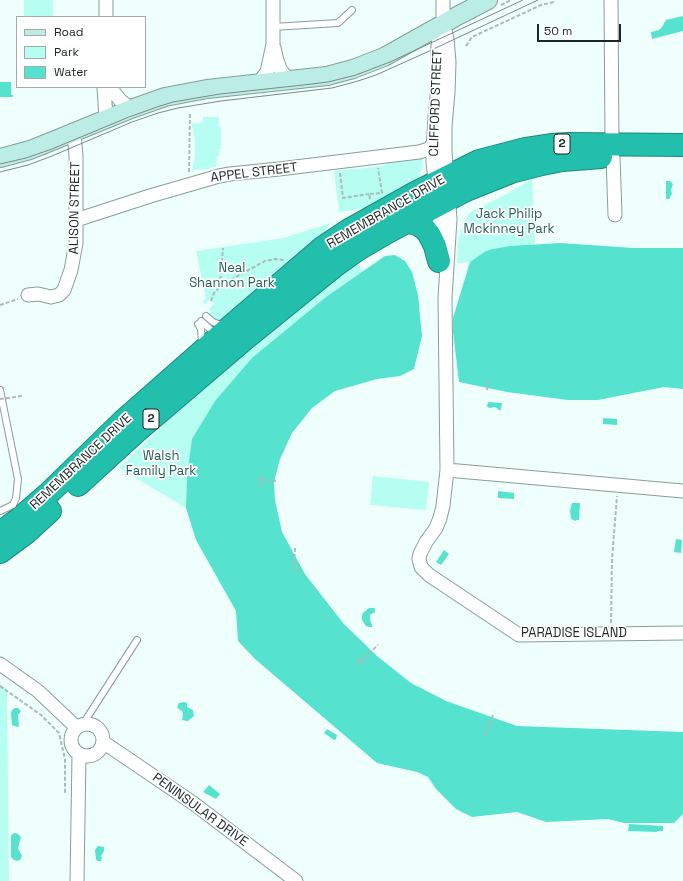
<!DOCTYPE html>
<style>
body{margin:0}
#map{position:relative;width:683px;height:881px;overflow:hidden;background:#effffc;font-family:"Space Grotesk",sans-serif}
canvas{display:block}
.legend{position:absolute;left:16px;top:16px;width:130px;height:72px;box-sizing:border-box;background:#fff;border:1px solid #a4a8a7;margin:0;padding:5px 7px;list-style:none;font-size:12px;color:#1c2624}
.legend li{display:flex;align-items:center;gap:8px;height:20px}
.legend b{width:20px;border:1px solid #a4a8a7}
.scale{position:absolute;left:537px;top:24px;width:84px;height:18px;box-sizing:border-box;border:2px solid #1c2624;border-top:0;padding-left:5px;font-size:12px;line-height:14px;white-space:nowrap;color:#1c2624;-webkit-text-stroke:3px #fff;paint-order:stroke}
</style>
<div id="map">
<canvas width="683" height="881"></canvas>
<ul class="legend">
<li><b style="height:5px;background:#bcece6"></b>Road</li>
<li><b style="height:11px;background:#b6fef1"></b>Park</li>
<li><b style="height:11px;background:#55e3cf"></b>Water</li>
</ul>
<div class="scale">50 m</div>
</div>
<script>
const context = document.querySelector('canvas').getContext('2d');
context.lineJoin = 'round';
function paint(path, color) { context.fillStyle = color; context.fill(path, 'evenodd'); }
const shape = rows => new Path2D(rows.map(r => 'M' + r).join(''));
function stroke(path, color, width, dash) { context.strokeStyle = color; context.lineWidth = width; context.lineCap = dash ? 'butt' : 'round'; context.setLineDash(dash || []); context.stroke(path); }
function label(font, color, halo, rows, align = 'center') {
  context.font = font + ' "Space Grotesk",sans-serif'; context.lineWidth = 3.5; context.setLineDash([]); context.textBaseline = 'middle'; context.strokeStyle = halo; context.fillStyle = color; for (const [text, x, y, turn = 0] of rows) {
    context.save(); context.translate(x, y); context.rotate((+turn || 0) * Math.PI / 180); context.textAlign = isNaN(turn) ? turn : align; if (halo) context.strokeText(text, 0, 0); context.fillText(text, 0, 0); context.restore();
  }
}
paint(shape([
 [24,0,53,0,53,17,24,17],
 [203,117,219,117,219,127,221,127,221,149,219,149,219,156,217,156,216,167,210,167,209,169,194,170,194,171,192,171,195,157,195,141,191,121,192,123,203,123],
 [423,155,422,169,419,177,417,180,365,208,339,212,334,171,375,167,385,165,389,161],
 [532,179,535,244,493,249,470,262,457,263,458,241,462,228,469,213,505,195],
 [331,223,310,251,224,319,219,321,211,318,209,314,211,311,209,309,214,304,210,299,205,304,202,301,206,299,196,251,283,238],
 [354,261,364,271,326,297,192,441,187,475,186,508,119,468,232,358],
 [373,476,429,482,426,510,370,505],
 [0,684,7,689,9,881,0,881]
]), '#b6fef1');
paint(shape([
 [683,16,683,31,652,39,651,32,659,30,662,27,666,20],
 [0,82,11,82,11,95,13,95,13,97,0,97],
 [666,181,670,181,673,184,671,190,672,194,670,197,670,199,666,199],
 [560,243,634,248,683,248,683,389,664,387,598,400,568,400,507,392,459,382,453,332,453,318,470,262,486,251,493,249,510,246],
 [395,255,405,261,412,272,418,295,422,336,414,369,400,376,377,379,335,391,312,408,292,433,280,459,274,482,275,500,282,532,305,574,343,623,377,656,411,683,446,701,517,726,683,732,683,814,674,823,624,823,608,819,546,822,517,812,472,817,456,809,436,789,428,777,417,772,377,763,255,659,238,641,236,611,196,540,186,508,187,475,192,439,215,401,252,358,326,297,385,256],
 [488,402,502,403,501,410,499,410,495,407,490,408,487,407],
 [603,418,617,419,617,425,603,424],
 [498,491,514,493,514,499,498,498],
 [572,503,580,503,579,520,576,520,576,521,571,519,570,511],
 [676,539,682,540,681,553,674,552],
 [444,550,449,554,441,565,436,562],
 [369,608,374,608,375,609,375,612,370,615,370,620,372,625,372,627,369,627,366,626,362,620,362,615,364,612],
 [184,702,187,703,187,707,193,710,194,716,188,721,182,720,183,714,182,711,180,710,177,707,179,703],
 [15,708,18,708,21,711,18,715,19,727,14,726,12,725,11,714,12,710],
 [327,729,337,735,336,739,334,740,324,733],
 [209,785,220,794,216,799,203,792],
 [629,824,663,826,663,831,657,831,657,832,628,831],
 [15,833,18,834,21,837,18,848,22,856,20,860,17,861,14,860,11,857,11,837,12,834],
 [98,846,104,847,104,851,101,856,102,858,101,861,98,861,96,860,95,850]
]), '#55e3cf');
const lane = shape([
 [273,27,338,23,352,10],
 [206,316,213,322,218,324,224,325],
 [201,321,211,330,218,332],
 [198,324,201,329,202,343],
 [0,390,18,479,16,498,13,505,0,511],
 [83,724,137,640]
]);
const street = shape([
 [106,0,106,17],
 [443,0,443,23,447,39,449,62,448,92,445,126,445,151,450,219,445,298,447,470,443,506,440,518,436,528,426,542,420,554,419,559,421,567,429,575,519,635,683,633],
 [611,0,612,144],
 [274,48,276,57,280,69,286,77,290,80],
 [258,84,263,77,267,72,273,44,273,0],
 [104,87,106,119],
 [111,87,115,94,120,100,131,109],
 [613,157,615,215],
 [76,220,150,196,219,176,230,174,279,169,419,152,429,149,434,142],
 [439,246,439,219,433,162,433,150,435,117,437,96,438,46,439,39,442,27],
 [28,295,38,294,51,297,59,295,64,290,71,270,76,243,76,156,74,133],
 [447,470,683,491],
 [0,664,38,691,76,727],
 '71 740a16 16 0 1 1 32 0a16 16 0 1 1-32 0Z',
 [103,742,193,803,296,881],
 [77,881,79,754]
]);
const secondary = shape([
 [0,158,30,150,50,142,131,109,165,97,207,89,327,76,353,69,384,57,459,15,488,0]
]);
const highway = shape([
 [406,222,415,223,419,225,425,229,429,234,435,246,439,261],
 [78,485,136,432,246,338,336,265,357,250,386,233,466,190,511,172,542,164,562,160,589,158,601,157],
 [0,533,19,519,49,493,123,421,223,333,322,248,349,230,415,193,479,161,525,149,551,145,569,144,683,145],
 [0,552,27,532,50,511]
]);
stroke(lane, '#869f9a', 8);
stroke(street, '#869f9a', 15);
stroke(secondary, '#869f9a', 20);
stroke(highway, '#1f897c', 24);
stroke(shape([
 [501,5,511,0],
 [466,46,472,37,541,5,554,2],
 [189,172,190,114],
 [340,173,343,198,369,194],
 [370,199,369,194,382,193,378,168],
 [220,286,223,248],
 [211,301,214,293,223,284,265,261,275,259,284,260],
 [0,305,18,299],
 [487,390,489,378],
 [260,480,261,474],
 [260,486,260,480,276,481],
 [295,548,294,565,299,573],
 [611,623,612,559,617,496],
 [357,659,363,665],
 [360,662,378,645],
 [0,686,41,715,59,733,65,759,65,794],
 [485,735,493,715]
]), '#acbab8', 2, [4, 2]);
stroke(lane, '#fff', 6);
stroke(street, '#fff', 13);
stroke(secondary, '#bcece6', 18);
stroke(highway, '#21bfac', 22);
stroke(shape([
 [0,164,26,158,52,149,129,117,157,107,173,102,220,94,312,84,328,82,356,75,390,62,523,0],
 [0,172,28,165,52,156,132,122,158,113,178,108,221,101,332,88,358,81,376,75,425,53,538,0]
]), '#7c8987', 1);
stroke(shape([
 [0,399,22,396]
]), '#acbab8', 2, [4, 2]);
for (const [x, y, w] of [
 [562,144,16],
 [151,419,16]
]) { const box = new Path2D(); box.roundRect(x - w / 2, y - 10, w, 20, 3); context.fillStyle = '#fff'; context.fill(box); stroke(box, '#1c2624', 1); }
label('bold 12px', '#1c2624', null, [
 ["2",562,144],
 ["2",151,419]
]);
label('13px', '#1c2624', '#fff', [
 ["CLIFFORD STREET",436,103,-88],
 ["APPEL STREET",254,173,-7],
 ["ALISON STREET",75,208,-89],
 ["REMEMBRANCE DRIVE",386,212,-30],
 ["REMEMBRANCE DRIVE",81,462,-43],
 ["PARADISE ISLAND",574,633],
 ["PENINSULAR DRIVE",200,810,36]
]);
label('13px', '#245e56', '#fff', [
 ["Jack Philip",509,214],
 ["Mckinney Park",509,229],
 ["Neal",232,268],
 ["Shannon Park",232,283],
 ["Walsh",161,456],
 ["Family Park",161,471]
]);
</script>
